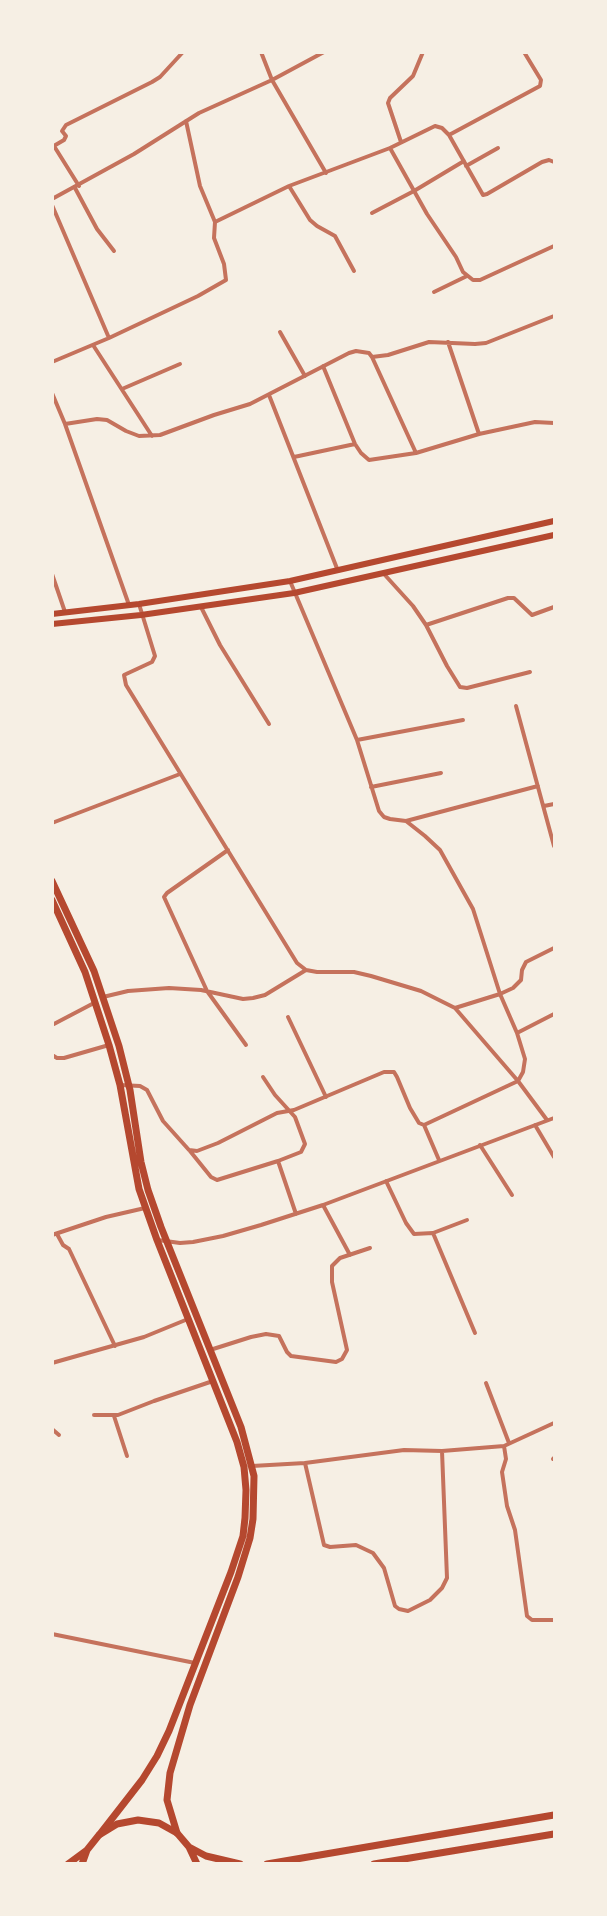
<!DOCTYPE html>
<style>
body{margin:0}
#map{position:relative;width:607px;height:1916px;overflow:hidden;background:#f6efe4;font-family:"Noto Sans",sans-serif}
canvas{display:block}
.frame{position:absolute;inset:0;border:54px solid #f6efe4;pointer-events:none}
</style>
<div id="map">
<canvas width="607" height="1916"></canvas>
<div class="frame"></div>
</div>
<script>
const context = document.querySelector('canvas').getContext('2d');
context.lineJoin = 'round';
const shape = rows => new Path2D(rows.map(r => 'M' + r).join(''));
function stroke(path, color, width, dash) { context.strokeStyle = color; context.lineWidth = width; context.lineCap = dash ? 'butt' : 'round'; context.setLineDash(dash || []); context.stroke(path); }
stroke(shape([
 [261,52,272,80,326,173],
 [449,135,540,86,541,80,524,52],
 [401,142,388,103,390,98,413,76,423,52],
 [54,146,79,186],
 [52,147,64,140,66,136,62,131,66,125,152,82,160,77,183,52],
 [390,148,427,214,456,257,463,272,473,280,480,280,554,246],
 [466,166,498,148],
 [289,186,310,220,317,226,335,236,354,271],
 [75,188,97,229,114,251],
 [52,199,134,154,199,113,272,80,324,52],
 [52,205,109,338],
 [372,213,414,191,464,161],
 [215,222,289,186,390,148,435,126,442,128,449,135,483,195,487,194,542,162,549,160,554,162],
 [434,292,467,276],
 [280,332,305,376],
 [448,342,479,434],
 [93,345,152,436],
 [372,357,388,355,429,342,475,344,486,343,554,316],
 [52,362,109,338,198,296,226,280,224,264,214,238,215,222,200,186,186,121],
 [323,366,355,444,361,453,369,460,416,453,479,434,535,422,554,423],
 [122,389,180,364],
 [52,393,65,424,129,605],
 [269,395,338,571],
 [65,424,97,419,107,420,126,431,139,436,160,435,214,415,250,404,349,353,356,351,369,353,372,357,416,453],
 [294,457,355,444],
 [52,574,65,612],
 [384,574,413,606,426,625,447,666,460,687,467,688,530,672],
 [290,581,357,740,463,720],
 [139,604,155,656,152,662,124,675,126,685,297,963,306,970,317,972,354,972,371,976,421,991,455,1008,518,1081,547,1120],
 [201,607,220,645,269,724],
 [426,625,508,598,514,598,532,615,554,607],
 [516,706,554,846],
 [357,740,379,811,384,817,390,819,406,821,538,786],
 [371,787,441,773],
 [544,806,554,804],
 [406,821,425,836,440,850,473,909,500,994,517,1033,525,1059,523,1072,518,1081,424,1125,439,1160],
 [52,823,180,774],
 [228,850,167,893,164,897,207,991,246,1045],
 [103,997,128,991,169,988,201,990,243,999,253,998,265,995,306,970],
 [455,1008,500,994,513,988,521,980,522,970,526,962,554,948],
 [288,1017,326,1097],
 [52,1025,94,1003],
 [517,1033,554,1014],
 [52,1055,57,1058,64,1058,109,1045],
 [120,1085,140,1086,147,1090,163,1121,189,1150,197,1151,218,1143,277,1113,294,1110,384,1072,394,1072,397,1077,410,1108,419,1123,424,1125],
 [535,1125,554,1157],
 [480,1145,512,1195],
 [190,1151,211,1177,217,1180,278,1161,301,1152,305,1144,295,1117,275,1095,263,1077],
 [278,1161,296,1214],
 [386,1181,406,1223,414,1234,433,1233,467,1220],
 [323,1205,350,1255],
 [433,1233,475,1333],
 [57,1234,63,1245,69,1249,115,1346],
 [52,1235,106,1217,145,1208],
 [158,1240,180,1243,193,1242,223,1236,261,1225,323,1205,554,1118],
 [210,1350,251,1337,266,1334,279,1336,287,1352,291,1356,336,1362,342,1359,347,1350,332,1282,332,1266,340,1258,370,1248],
 [52,1363,144,1337,188,1319],
 [486,1383,509,1443],
 [94,1415,118,1415,154,1401,213,1381],
 [114,1416,127,1456],
 [52,1429,59,1435],
 [504,1446,506,1459,502,1472,507,1506,515,1530,527,1616,532,1620,554,1620],
 [553,1459,554,1458],
 [305,1463,324,1545,330,1547,356,1545,373,1553,384,1568,395,1606,399,1609,408,1611,430,1600,442,1588,447,1578,442,1451],
 [252,1466,305,1463,404,1450,442,1451,504,1446,554,1423],
 [52,1634,195,1663]
]), '#c5725c', 4);
stroke(shape([
 [52,614,139,604,290,581,554,521],
 [52,624,141,615,294,593,554,535]
]), '#b5482f', 6);
stroke(shape([
 [52,881,94,971,119,1046,130,1090,141,1162,148,1190,161,1227,241,1427,254,1476,253,1519,250,1538,238,1577,190,1705,170,1773,167,1800,177,1833],
 [52,900,85,972,109,1045,120,1085,139,1189,157,1240,237,1442,244,1467,246,1490,245,1518,243,1536,231,1572,169,1731,157,1756,142,1780,100,1834]
]), '#b5482f', 7);
stroke(shape([
 [189,1847,206,1856,240,1864],
 [68,1864,87,1850],
 [82,1864,87,1850,99,1835,117,1824,138,1820,159,1823,177,1833,189,1847,197,1864],
 [267,1864,554,1815],
 [374,1864,554,1834]
]), '#b5482f', 7);
</script>
